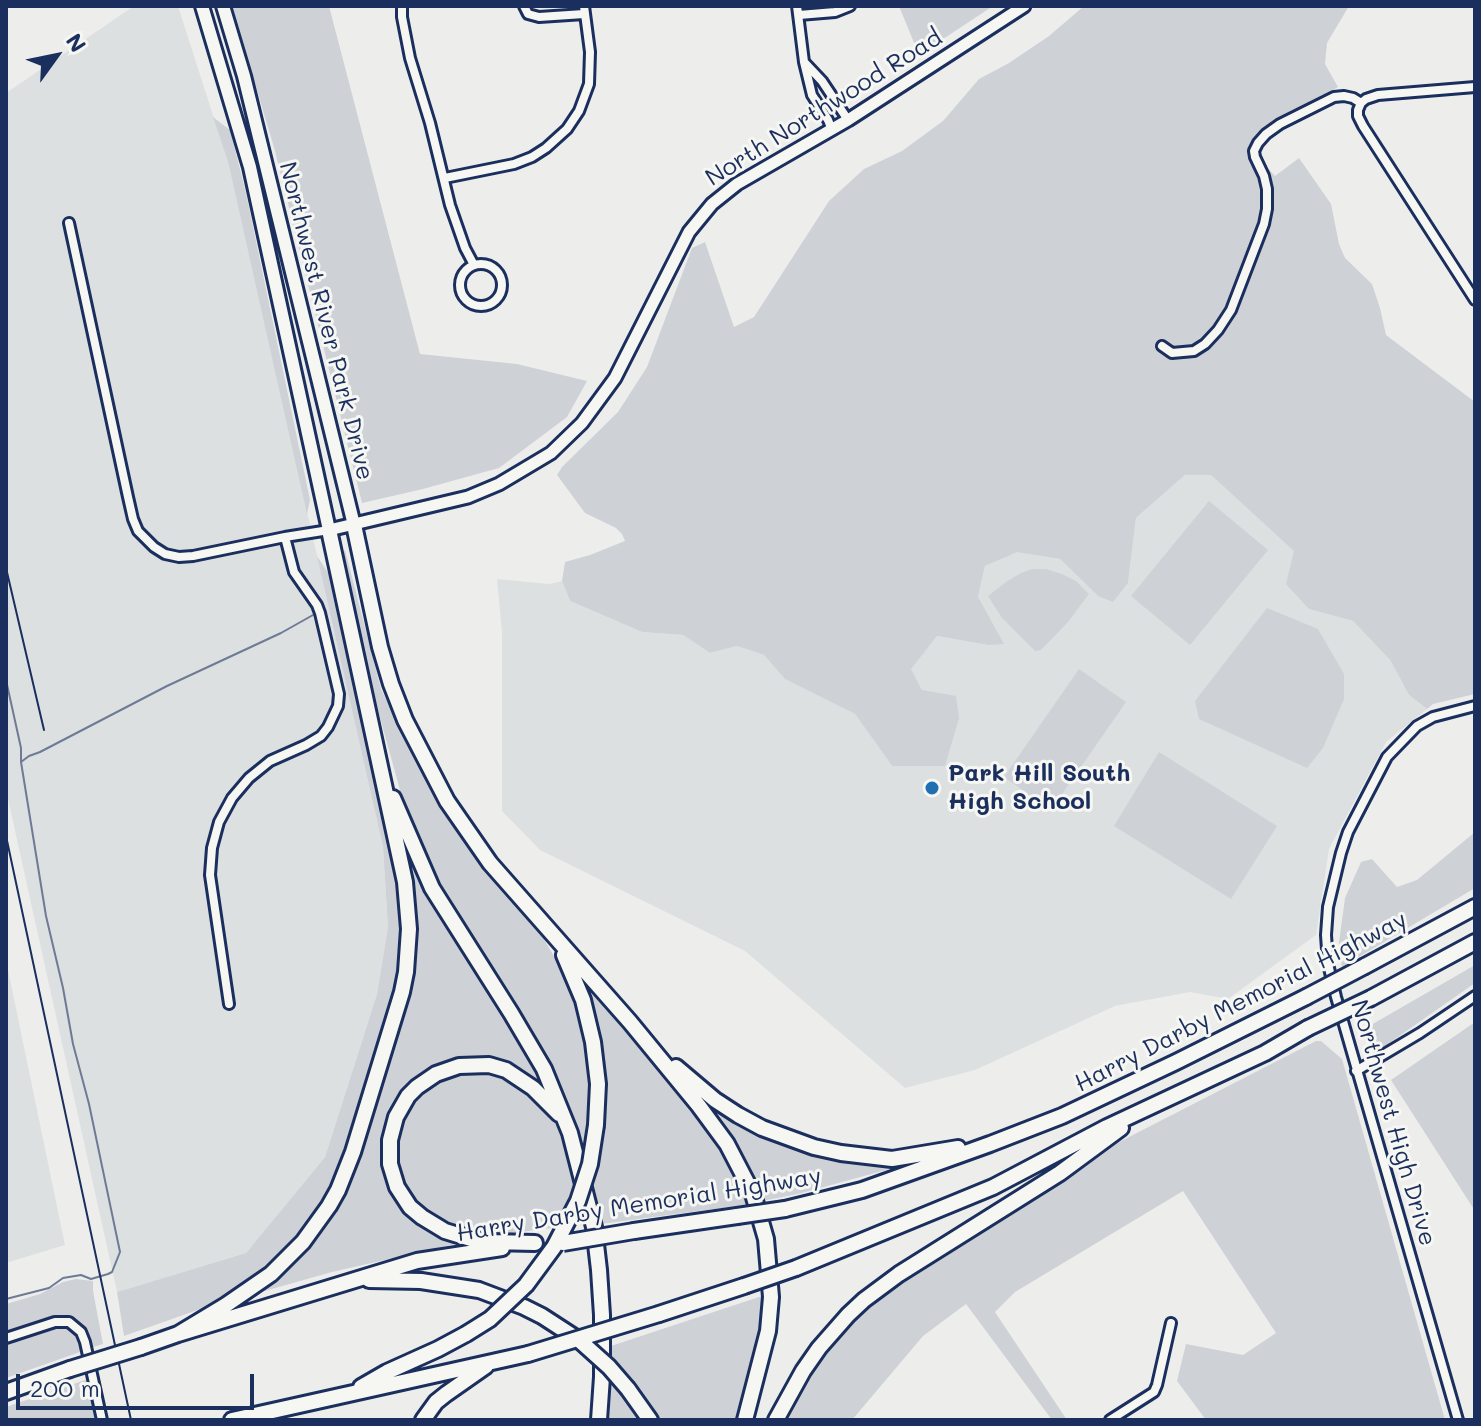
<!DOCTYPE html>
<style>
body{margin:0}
#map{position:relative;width:1481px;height:1426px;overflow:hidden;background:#edeeec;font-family:Mali,sans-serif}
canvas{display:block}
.frame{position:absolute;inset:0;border:8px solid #1b2f5e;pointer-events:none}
.north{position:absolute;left:16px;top:16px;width:80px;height:80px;-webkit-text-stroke:6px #f6f6f2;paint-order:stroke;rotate:57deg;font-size:22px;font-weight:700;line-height:32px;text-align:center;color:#1b2f5e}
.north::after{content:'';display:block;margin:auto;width:28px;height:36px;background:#1b2f5e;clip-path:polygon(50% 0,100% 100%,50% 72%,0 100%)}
.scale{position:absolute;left:16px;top:1374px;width:238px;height:36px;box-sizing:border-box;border:4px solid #1b2f5e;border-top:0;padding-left:10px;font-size:24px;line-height:28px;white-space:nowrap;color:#1b2f5e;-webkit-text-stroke:6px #f6f6f2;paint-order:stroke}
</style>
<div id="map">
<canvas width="1481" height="1426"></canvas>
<div class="frame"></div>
<div class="north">N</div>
<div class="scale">200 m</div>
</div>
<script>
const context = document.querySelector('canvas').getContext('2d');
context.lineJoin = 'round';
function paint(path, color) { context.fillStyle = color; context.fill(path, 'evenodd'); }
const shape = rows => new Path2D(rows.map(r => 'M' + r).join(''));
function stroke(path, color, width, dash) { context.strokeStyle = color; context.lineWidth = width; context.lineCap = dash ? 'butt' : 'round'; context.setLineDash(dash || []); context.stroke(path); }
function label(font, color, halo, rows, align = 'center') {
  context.font = font + ' Mali,sans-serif'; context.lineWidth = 6; context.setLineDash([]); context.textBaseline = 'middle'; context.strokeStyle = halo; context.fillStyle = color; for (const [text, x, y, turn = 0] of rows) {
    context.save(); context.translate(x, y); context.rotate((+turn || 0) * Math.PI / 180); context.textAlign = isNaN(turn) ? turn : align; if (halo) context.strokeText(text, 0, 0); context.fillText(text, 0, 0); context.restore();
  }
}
paint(shape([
 [134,6,178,6,228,162,383,847,388,927,377,994,325,1157,246,1253,117,1292,6,790,6,93],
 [1185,475,1211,475,1295,551,1309,609,1353,621,1390,660,1409,695,1427,709,1386,742,1329,849,1316,935,1228,999,1190,992,1115,1006,975,1070,905,1088,745,951,540,850,502,811,502,633,497,579,550,584,562,581,570,601,642,632,683,635,710,653,737,646,764,655,786,679,855,714,892,766,922,690,910,668,937,636,988,645,978,597,985,566,1017,551,1060,559,1098,596,1128,583,1136,518],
 [6,960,65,1245,6,1263]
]), '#dde0e1');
paint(shape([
 [232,6,329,6,420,354,517,364,587,381,567,417,499,468,423,489,362,503,275,151],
 [899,6,993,6,919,55],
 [1084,6,1349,6,1327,43,1325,64,1338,87,1253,138,1249,148,1275,176,1299,158,1331,204,1339,244,1345,258,1372,284,1380,308,1386,335,1475,402,1475,694,1433,704,1427,709,1409,695,1390,660,1353,621,1309,609,1286,584,1294,551,1211,475,1185,475,1136,518,1128,583,1113,602,1098,596,1060,559,1017,552,985,566,978,597,1004,644,988,645,937,636,911,669,922,690,956,696,959,718,945,766,892,766,855,714,785,679,764,655,737,646,710,653,683,635,642,632,570,601,562,581,565,562,590,555,625,541,622,534,616,528,585,513,557,475,562,467,618,412,647,367,692,248,705,242,734,327,754,317,829,201,864,169,902,151,943,121,979,79,1009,63,1049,36],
 [213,117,230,130,246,193,310,500,307,514,228,162],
 [1209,501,1268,550,1190,645,1131,596],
 [345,550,381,689,419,766,438,800,469,846,542,936,564,973,573,993,580,1013,590,1058,593,1113,588,1127,588,1134,598,1155,602,1121,578,968,714,1133,752,1204,601,1224,583,1150,557,1085,435,880,406,812,376,703,343,553],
 [317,556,329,574,390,837,398,882,402,907,403,948,396,989,343,1161,324,1200,309,1221,282,1251,265,1267,225,1296,206,1307,124,1336,117,1292,246,1253,325,1157,377,994,388,927,383,847],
 [1032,569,1046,569,1062,574,1076,581,1089,594,1068,622,1041,650,1035,651,1002,618,988,596,1006,582,1021,573],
 [1267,608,1318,629,1344,674,1344,699,1323,748,1307,768,1199,719,1195,701],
 [1079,669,1126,702,1051,810,1004,777],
 [1159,752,1277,826,1231,899,1114,826],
 [1475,832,1475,888,1342,967,1338,950,1345,898,1361,862,1372,859,1397,887,1417,880],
 [403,840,425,887,518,1037,543,1088,517,1068,501,1061,484,1058,453,1061,439,1065,422,1075,410,1086,383,1149,418,1222,432,1232,460,1243,332,1272,247,1296,322,1223,406,993],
 [1475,965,1475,983,1375,1053,1371,1025],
 [1475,1022,1475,1211,1391,1080],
 [1316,1041,1321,1041,1342,1059,1445,1420,1206,1420,1177,1381,1186,1344,1243,1355,1276,1333,1183,1191,1015,1292,995,1312,1067,1420,1052,1420,966,1304,923,1336,852,1420,780,1420,809,1369,868,1300,1090,1157],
 [460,1070,490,1070,517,1080,548,1111,557,1127,571,1165,584,1224,497,1235,462,1232,423,1213,405,1192,395,1164,396,1137,399,1125,410,1103,431,1082],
 [688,1081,761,1132,907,1161,908,1164,798,1194,762,1201,752,1176,730,1136],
 [76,1279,93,1281,93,1291,103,1344,90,1348,85,1332,80,1325,76,1321,64,1318,45,1320,6,1333,6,1304,40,1294,63,1282],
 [768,1294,767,1316,740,1420,606,1420,611,1346],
 [59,1325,75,1333,81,1343,83,1351,6,1378,6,1342],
 [88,1379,96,1420,6,1420,6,1407]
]), '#ced2d7');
stroke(shape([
 [6,680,21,748,21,762,46,916,63,988,73,1044,89,1104,120,1252,112,1272,108,1274,91,1279,81,1275,63,1278,49,1288,6,1299],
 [21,762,29,756,40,752,167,686,281,633,313,615]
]), '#6e7a96', 2);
const street = shape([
 [402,6,402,17,410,58,430,123,450,205,465,248,474,265],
 [524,6,528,14,539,17,584,14],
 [797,6,804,62,812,95,828,120,832,130],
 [799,15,835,12,850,6],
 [805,63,822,81,848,120],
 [1361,103,1358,110,1358,116,1363,126,1475,300],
 [1361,103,1366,99,1378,95,1475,87],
 [445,178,514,164,532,157,546,148,567,129,579,111,589,84,590,52,584,6],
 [69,223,128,497,133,519,138,531,154,547,165,554,179,557,193,556,285,537,329,530],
 '460 285a21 21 0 1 1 42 0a21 21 0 1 1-42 0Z',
 [1162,346,1172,353,1194,351,1205,344,1218,330,1231,310,1264,224,1267,209,1267,189,1264,176,1255,157,1254,151,1258,143,1266,134,1280,124,1334,97,1344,96,1353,98,1361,103],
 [229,1004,210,875,212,848,219,822,232,798,249,778,270,761,306,745,321,736,328,727,338,706,339,694,320,613,317,605,294,572,285,537],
 [1356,1071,1420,1033,1475,996],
 [6,1338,55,1322,69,1322,81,1332,85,1342,102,1420],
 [1110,1420,1154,1392,1157,1385,1171,1323],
 [1458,1420,1336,997,1328,964,1326,935,1328,907,1341,853,1348,832,1387,757,1417,726,1433,717,1475,706]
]);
const secondary = shape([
 [329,530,468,497,499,484,551,453,582,423,615,378,689,232,712,204,737,184,848,120,1024,6]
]);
const primary = shape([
 [202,6,250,167,329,530],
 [223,6,244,76,354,525]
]);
const highway = shape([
 [354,525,380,647,391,684,405,720,447,801,490,863,630,1022,699,1106,727,1144,753,1194,766,1239,771,1297,768,1331,745,1420],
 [393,798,432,888,511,1013,544,1069,570,1133,594,1227,599,1270,602,1315,602,1377,599,1420],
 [564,955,583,1000,593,1042,598,1084,596,1125],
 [1365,966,1475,907],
 [1371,998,1475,942],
 [676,1067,715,1100,738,1115,762,1128,814,1147,841,1153,892,1159,958,1148],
 [785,1209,862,1190,990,1144,1062,1116,1176,1062,1306,997],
 [634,1231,737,1216],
 [535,1243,489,1242,471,1239,445,1231,422,1217,410,1207,397,1187,390,1164,390,1140,396,1117,408,1096,417,1087,436,1074,459,1066,489,1065,506,1070,533,1088,559,1114],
 [796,1268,993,1187,1107,1127,1265,1053,1308,1028],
 [369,1280,421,1281,479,1290,524,1307,542,1316,579,1340],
 [659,1314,744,1286],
 [178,1334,226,1305,271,1274,303,1242,329,1206,338,1190,353,1152,402,992,406,972,409,929,405,882,329,530],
 [141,1347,178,1334,417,1261,502,1248],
 [361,1387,387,1372,438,1349,466,1334],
 [628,1389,650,1420],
 [6,1392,70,1369],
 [232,1420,528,1354],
 [423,1420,436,1402,446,1394,486,1366],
 [776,1420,803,1371,819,1348,848,1315,864,1300,899,1274,1060,1173,1121,1128]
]);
stroke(street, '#1b2f5e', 14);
stroke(secondary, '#1b2f5e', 17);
stroke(primary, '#1b2f5e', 18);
stroke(highway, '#1b2f5e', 20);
stroke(street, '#f6f6f2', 8);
stroke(secondary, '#f6f6f2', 11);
stroke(primary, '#f6f6f2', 12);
stroke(highway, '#f6f6f2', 14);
stroke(shape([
 [6,568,44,730],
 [6,836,131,1420]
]), '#1b2f5e', 2);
const highwayBridge = shape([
 [1306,997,1365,966],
 [1308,1028,1371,998],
 [737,1216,785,1209],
 [563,1243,634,1231],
 [744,1286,796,1268],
 [466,1334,490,1319,526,1285,554,1247,578,1201,590,1164,596,1125],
 [579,1340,609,1367,628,1389],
 [528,1354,659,1314],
 [70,1369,141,1347]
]);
stroke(highwayBridge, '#1b2f5e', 20, []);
stroke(highwayBridge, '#f6f6f2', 14);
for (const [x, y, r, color] of [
 [932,788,8,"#1f6fb2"]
]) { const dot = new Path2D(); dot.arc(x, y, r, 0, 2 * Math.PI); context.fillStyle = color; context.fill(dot); stroke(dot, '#f6f6f2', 3); }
label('24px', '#1b2f5e', '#f6f6f2', [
 ["North Northwood Road",824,108,-32],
 ["Northwest River Park Drive",326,321,76],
 ["Harry Darby Memorial Highway",1241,1002,-27],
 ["Northwest High Drive",1393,1123,74],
 ["Harry Darby Memorial Highway",639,1205,-9]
]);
label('bold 24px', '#1b2f5e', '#f6f6f2', [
 ["Park Hill South",948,774],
 ["High School",948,802]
], 'left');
</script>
